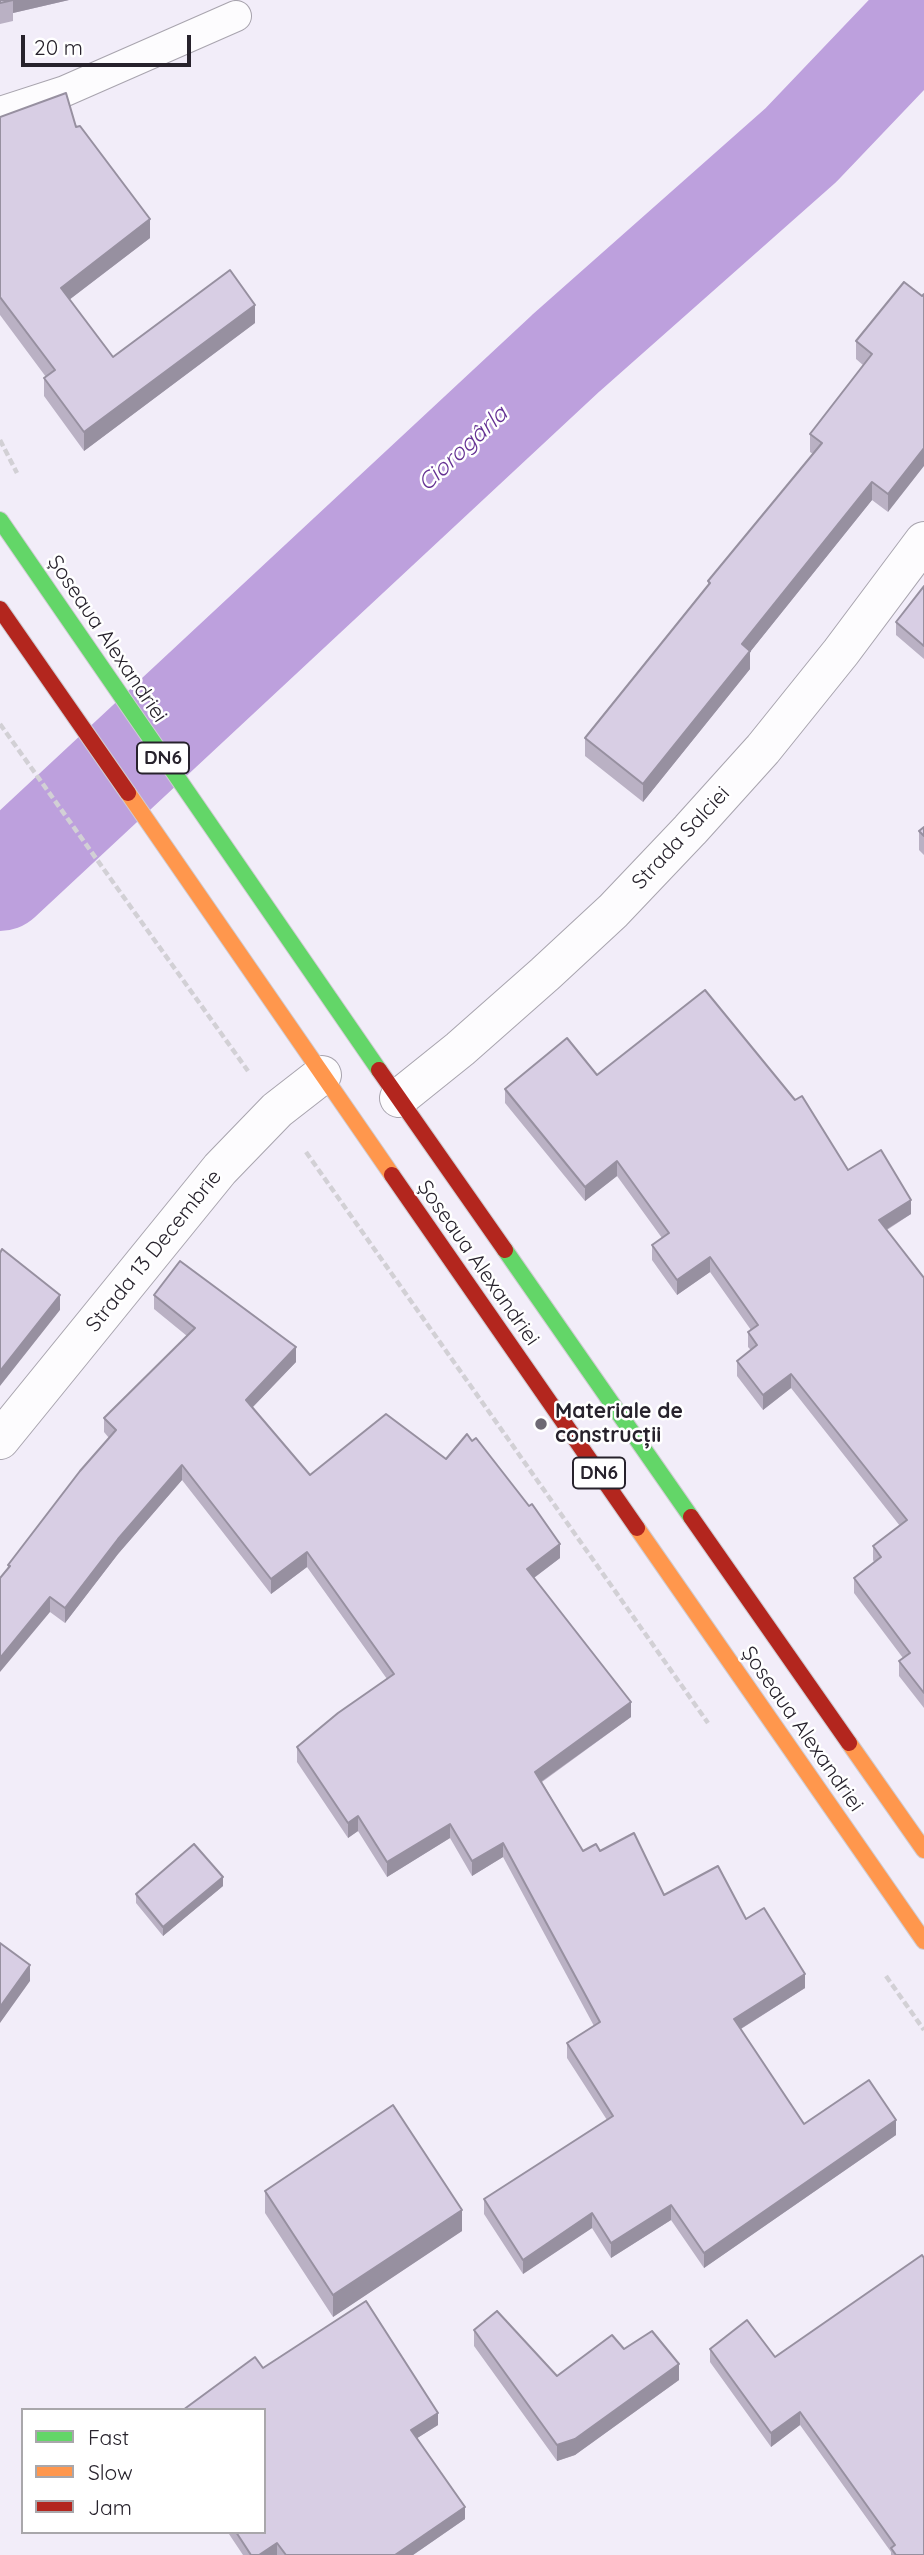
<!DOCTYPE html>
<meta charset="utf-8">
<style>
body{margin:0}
#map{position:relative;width:924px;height:2555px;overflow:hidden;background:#f2edf9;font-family:Quicksand,sans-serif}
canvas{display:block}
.legend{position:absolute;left:21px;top:2408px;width:245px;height:126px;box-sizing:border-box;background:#fff;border:2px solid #a9a7ab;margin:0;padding:9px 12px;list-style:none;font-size:21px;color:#27222c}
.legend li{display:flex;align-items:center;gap:14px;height:35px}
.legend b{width:35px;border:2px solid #a9a7ab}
.scale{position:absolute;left:21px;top:35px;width:170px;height:32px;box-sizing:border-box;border:4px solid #27222c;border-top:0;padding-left:9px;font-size:21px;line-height:24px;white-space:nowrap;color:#27222c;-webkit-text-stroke:5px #fff;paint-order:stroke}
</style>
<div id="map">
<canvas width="924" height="2555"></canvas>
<ul class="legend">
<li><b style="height:9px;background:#63d668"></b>Fast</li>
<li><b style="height:9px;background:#ff974d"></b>Slow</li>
<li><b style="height:9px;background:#b3261e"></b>Jam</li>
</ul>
<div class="scale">20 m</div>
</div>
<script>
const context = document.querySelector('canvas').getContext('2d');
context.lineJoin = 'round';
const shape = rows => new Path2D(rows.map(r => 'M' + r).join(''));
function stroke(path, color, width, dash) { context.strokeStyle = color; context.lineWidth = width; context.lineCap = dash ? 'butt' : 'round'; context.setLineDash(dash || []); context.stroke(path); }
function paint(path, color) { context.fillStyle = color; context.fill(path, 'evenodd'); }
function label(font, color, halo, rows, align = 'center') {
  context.font = font + ' Quicksand,sans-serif'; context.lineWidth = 5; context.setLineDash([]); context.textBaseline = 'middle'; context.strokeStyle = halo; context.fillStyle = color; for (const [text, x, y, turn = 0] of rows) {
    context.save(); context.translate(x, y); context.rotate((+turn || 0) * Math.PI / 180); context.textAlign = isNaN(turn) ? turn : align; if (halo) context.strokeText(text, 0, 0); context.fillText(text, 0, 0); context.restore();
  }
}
stroke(shape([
 [0,880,566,353,801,145,924,16]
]), '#bda0dd', 102);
const lane = shape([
 [0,112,65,91,236,16]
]);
const street = shape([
 [399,1098,460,1049,545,974,613,911,690,830,763,749,841,652,924,541],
 [0,1440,220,1169,277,1110,322,1075]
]);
const fast = shape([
 [0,520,379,1070],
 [505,1250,691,1517]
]);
const slow = shape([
 [128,793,392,1175],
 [637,1528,924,1941],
 [849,1743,924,1850]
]);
const jam = shape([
 [0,609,128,793],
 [379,1070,505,1250],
 [392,1175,637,1528],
 [691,1517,849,1743]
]);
stroke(lane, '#a8a4ae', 32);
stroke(street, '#a8a4ae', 40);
stroke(fast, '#cfccd2', 18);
stroke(slow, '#cfccd2', 18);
stroke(jam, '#cfccd2', 18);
stroke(shape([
 [0,440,17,473],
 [0,724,248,1071],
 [306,1152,708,1723],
 [886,1976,924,2030]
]), '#d2d0d5', 4.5, [7, 3.5]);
stroke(lane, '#fdfcfe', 30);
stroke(street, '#fdfcfe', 38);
stroke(fast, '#63d668', 16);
stroke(slow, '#ff974d', 16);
stroke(jam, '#b3261e', 16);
paint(shape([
 [0,0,69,0,13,13,13,21,0,24],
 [0,117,76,127,150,238,69,300,113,357,255,323,84,451,44,396,44,378,46,377,0,315],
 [904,282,888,512,872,500,750,652,750,669,643,802,585,756,585,738,708,585,708,581,813,454,810,452,810,434,863,365,856,359,856,341],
 [924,586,924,659,896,635,896,622],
 [924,827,924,855,919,850,919,831],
 [597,1075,848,1170,911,1214,887,1230,924,1278,924,1708,899,1676,899,1661,903,1658,854,1593,854,1578,874,1562,873,1560,873,1546,900,1526,791,1388,763,1410,737,1376,737,1361,751,1350,748,1347,748,1332,751,1330,710,1272,677,1295,652,1260,652,1245,662,1238,617,1176,585,1201,505,1103,505,1089],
 [154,1295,296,1362,252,1408,310,1475,560,1558,534,1578,631,1717,542,1782,583,1851,600,1851,664,1895,746,1919,805,1988,741,2029,804,2124,896,2135,704,2268,671,2220,611,2258,592,2228,523,2274,484,2214,484,2199,607,2120,567,2058,567,2043,594,2026,503,1857,472,1876,450,1838,387,1877,358,1831,348,1838,297,1762,297,1747,387,1679,307,1567,271,1594,182,1480,118,1554,65,1623,50,1612,8,1569,8,1565,109,1438,104,1432,104,1418,187,1336,154,1309],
 [223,1886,163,1936,136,1903,136,1894],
 [265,2191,462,2231,333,2317,265,2213],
 [474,2330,557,2376,624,2349,679,2380,575,2455,557,2461,474,2346],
 [710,2349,775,2357,924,2555,891,2555,891,2552,800,2425,771,2447,710,2362],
 [263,2368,438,2425,417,2438,465,2519,413,2555,243,2555,229,2534,229,2532,264,2532]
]), '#bab1c4');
paint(shape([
 [12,0,69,0,13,13,13,0],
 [150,219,150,238,61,306,61,288],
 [255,305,255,323,84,451,84,432],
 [924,448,924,466,888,512,888,494],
 [872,482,872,500,750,652,750,669,643,802,643,784,742,644],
 [617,1161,617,1176,585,1201,585,1187],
 [911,1200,911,1214,879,1234,879,1220],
 [710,1257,710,1272,677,1295,677,1280],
 [60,1295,60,1310,0,1386,0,1371],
 [296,1347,296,1362,246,1414,246,1400],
 [791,1374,791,1388,763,1410,763,1395],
 [182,1465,182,1480,118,1554,65,1623,65,1608,118,1539],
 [560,1544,560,1558,527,1583,527,1569],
 [307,1552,307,1567,271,1594,271,1579],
 [50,1597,50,1612,0,1672,0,1658],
 [631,1702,631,1717,535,1786,535,1772],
 [358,1816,358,1831,348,1838,348,1823],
 [450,1824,450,1838,387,1877,387,1862],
 [503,1843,503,1857,472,1876,472,1861],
 [223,1877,223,1886,163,1936,163,1927],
 [30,1965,30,1981,0,2023,0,2007],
 [805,1974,805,1988,734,2033,734,2019],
 [896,2120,896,2135,704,2268,704,2253],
 [671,2205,671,2220,611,2258,611,2243],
 [462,2210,462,2231,333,2317,333,2295],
 [592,2213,592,2228,523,2274,523,2260],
 [679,2364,679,2380,575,2455,557,2461,557,2445],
 [800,2412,800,2425,771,2447,771,2433],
 [438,2413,438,2425,411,2442,411,2430],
 [465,2507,465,2519,413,2555,395,2555],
 [277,2543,277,2555,259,2555]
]), '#9790a0');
const building = shape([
 [0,0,13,0,0,3,0,0],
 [66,93,76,127,80,126,150,219,61,288,113,357,230,270,255,305,84,432,44,378,55,370,0,297,0,117,66,93],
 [904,282,922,296,924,294,924,448,888,494,872,482,742,644,750,651,643,784,585,738,710,583,708,581,822,443,810,434,872,354,856,341,904,282],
 [924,586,924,646,896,622,924,586],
 [924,827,924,836,919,831,924,827],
 [705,990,795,1100,802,1096,848,1170,881,1150,911,1200,879,1220,924,1278,924,1693,899,1661,910,1653,854,1578,881,1557,873,1546,907,1520,791,1374,763,1395,737,1361,757,1345,748,1332,758,1325,710,1257,677,1280,652,1245,669,1233,617,1161,585,1187,505,1089,567,1038,597,1075,705,990],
 [2,1249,60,1295,0,1371,0,1253,2,1249],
 [180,1261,296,1347,246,1400,310,1475,386,1414,446,1459,467,1434,472,1441,476,1438,529,1506,532,1504,560,1544,527,1569,631,1702,535,1772,583,1851,596,1844,600,1851,634,1833,664,1895,718,1866,746,1919,764,1908,805,1974,734,2019,804,2124,869,2080,896,2120,704,2253,671,2205,611,2243,592,2213,523,2260,484,2199,613,2116,567,2043,600,2022,503,1843,472,1861,450,1824,387,1862,358,1816,348,1823,297,1747,338,1713,394,1674,307,1552,271,1579,182,1465,118,1539,65,1608,50,1597,0,1658,0,1578,10,1566,8,1565,80,1471,116,1430,104,1418,195,1328,154,1295,180,1261],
 [194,1844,223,1877,163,1927,136,1894,194,1844],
 [0,1943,30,1965,0,2007,0,1943],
 [393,2105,462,2210,333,2295,265,2191,393,2105],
 [922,2255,924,2258,924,2555,896,2555,891,2548,895,2545,800,2412,771,2433,710,2349,747,2320,775,2357,922,2255],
 [366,2301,438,2413,411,2430,465,2507,395,2555,286,2555,277,2543,259,2555,251,2555,236,2532,264,2532,264,2410,183,2410,255,2357,263,2368,366,2301],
 [497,2311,557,2376,612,2335,624,2349,652,2331,679,2364,575,2439,557,2445,474,2330,497,2311]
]);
paint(building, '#d8cee4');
stroke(building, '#9790a0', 2);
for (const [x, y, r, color] of [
 [541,1424,7,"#6e6974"]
]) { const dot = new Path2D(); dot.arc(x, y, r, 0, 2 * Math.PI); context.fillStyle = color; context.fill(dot); stroke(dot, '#fff', 2.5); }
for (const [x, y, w] of [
 [163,758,52],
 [599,1473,52]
]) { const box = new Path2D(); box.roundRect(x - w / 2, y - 15.5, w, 31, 5); context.fillStyle = '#fff'; context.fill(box); stroke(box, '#27222c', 2); }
label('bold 19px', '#27222c', null, [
 ["DN6",163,758],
 ["DN6",599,1473]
]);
label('21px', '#27222c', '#fff', [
 ["Șoseaua Alexandriei",107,639,56],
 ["Strada Salciei",681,838,-47],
 ["Strada 13 Decembrie",154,1251,-51],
 ["Șoseaua Alexandriei",478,1263,55],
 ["Șoseaua Alexandriei",802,1729,55]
]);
label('bold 21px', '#27222c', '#fff', [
 ["Materiale de",555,1412],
 ["construcții",555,1436]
], 'left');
label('italic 23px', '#653293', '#fff', [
 ["Ciorogârla",463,449,-43]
]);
</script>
